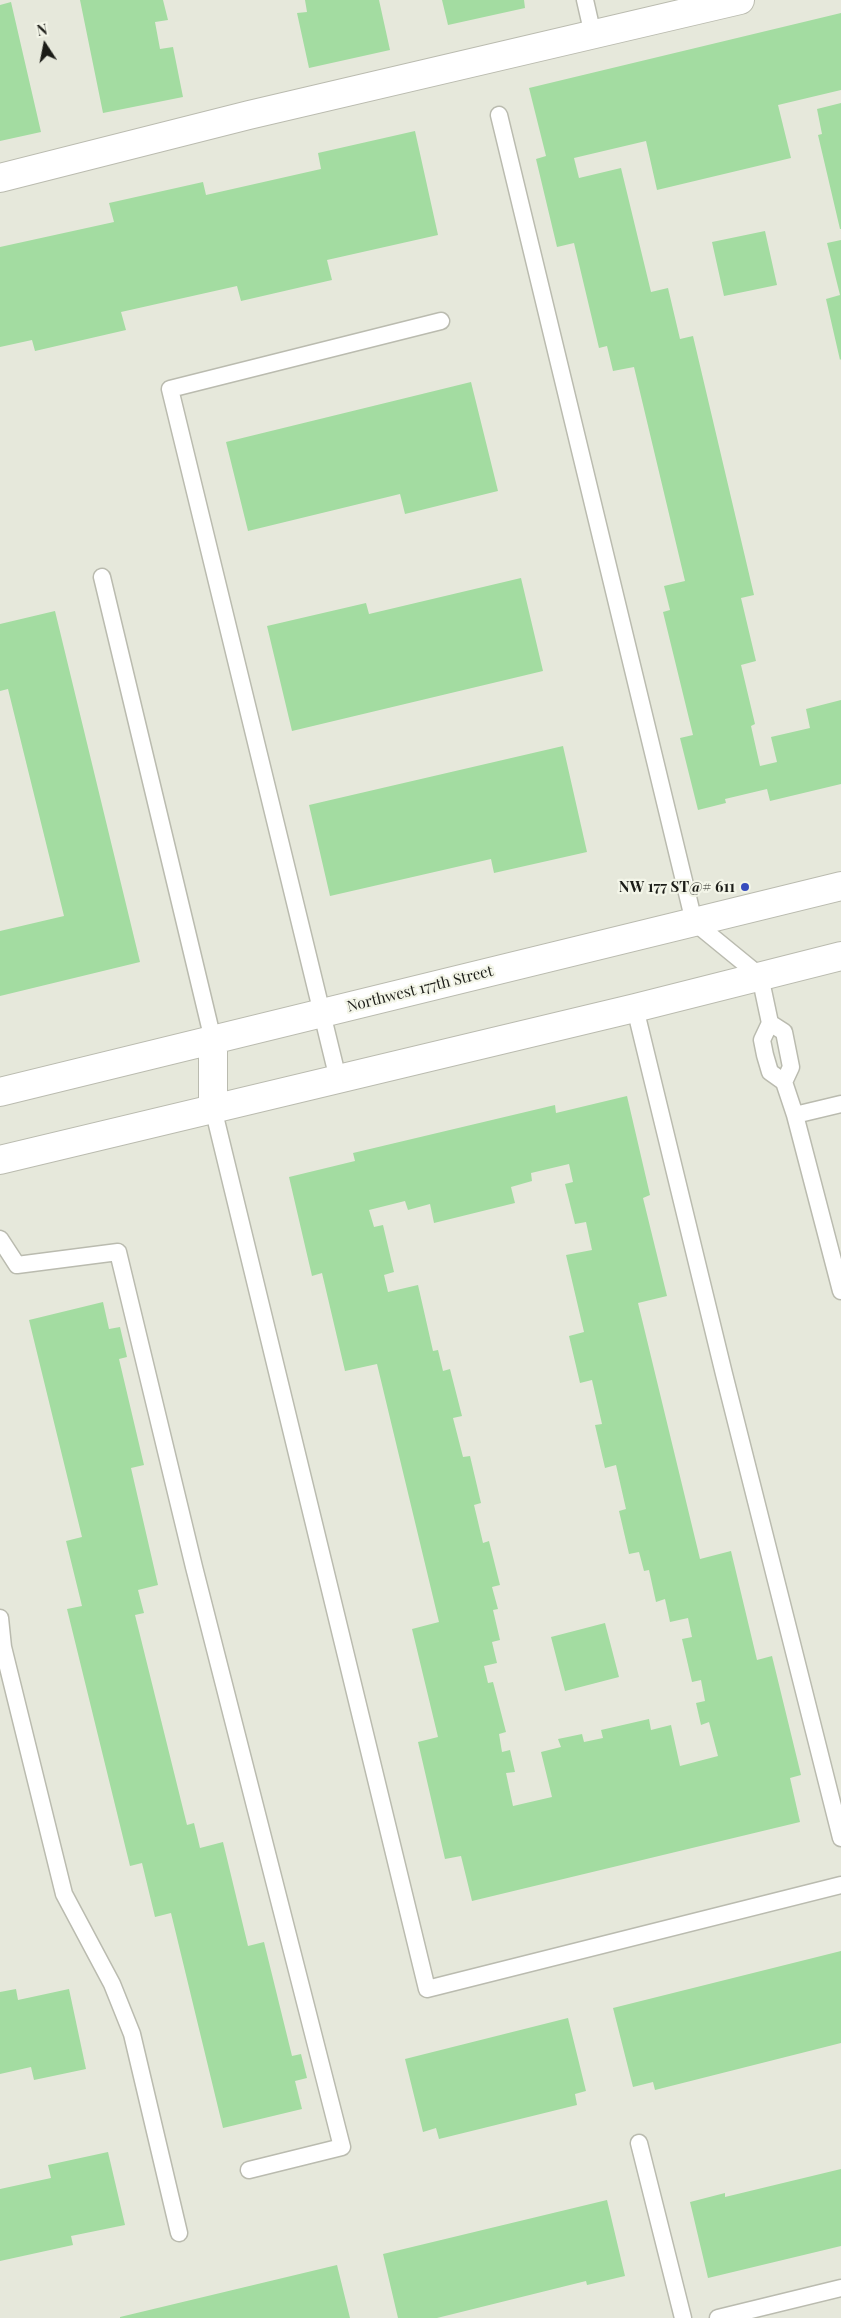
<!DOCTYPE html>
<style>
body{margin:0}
#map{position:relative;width:841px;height:2318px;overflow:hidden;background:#e6e8db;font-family:"Playfair Display",serif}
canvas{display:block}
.north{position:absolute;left:20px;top:20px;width:50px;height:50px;-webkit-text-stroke:4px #f3f5e8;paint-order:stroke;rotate:349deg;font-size:14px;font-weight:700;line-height:20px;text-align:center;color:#1b1c17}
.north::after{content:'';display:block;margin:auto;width:18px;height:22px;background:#1b1c17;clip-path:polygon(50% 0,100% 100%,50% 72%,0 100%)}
</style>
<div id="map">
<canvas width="841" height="2318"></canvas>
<div class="north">N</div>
</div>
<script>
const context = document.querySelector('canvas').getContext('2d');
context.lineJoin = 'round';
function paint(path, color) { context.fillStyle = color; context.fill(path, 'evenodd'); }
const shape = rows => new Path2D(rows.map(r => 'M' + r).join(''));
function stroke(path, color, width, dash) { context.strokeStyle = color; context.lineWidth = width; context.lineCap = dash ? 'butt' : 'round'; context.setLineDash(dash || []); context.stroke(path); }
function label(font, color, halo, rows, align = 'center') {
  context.font = font + ' "Playfair Display",serif'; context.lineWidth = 4.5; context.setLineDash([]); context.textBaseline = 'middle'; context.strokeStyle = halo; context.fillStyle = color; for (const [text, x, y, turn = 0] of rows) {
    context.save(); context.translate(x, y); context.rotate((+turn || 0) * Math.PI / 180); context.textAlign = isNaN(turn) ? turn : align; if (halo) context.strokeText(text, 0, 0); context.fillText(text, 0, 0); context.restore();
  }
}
paint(shape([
 [80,0,163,0,168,20,155,22,160,49,173,47,183,97,103,113],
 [305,0,379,0,390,50,309,68,297,13,307,12],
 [442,0,524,0,525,8,448,25],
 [11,2,41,132,0,141,0,5],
 [841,13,841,90,778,105,791,158,657,190,646,141,574,158,579,178,621,168,651,292,668,288,680,339,693,336,754,595,741,598,756,661,741,665,755,724,751,726,760,766,777,762,771,737,810,728,806,709,841,700,841,784,770,801,767,789,725,799,726,803,698,810,680,738,693,735,663,612,670,610,664,586,685,581,634,367,613,371,607,346,599,348,574,243,557,247,536,159,546,156,529,88],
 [841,103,841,229,840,229,818,135,822,134,817,109],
 [415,131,438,235,327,260,332,280,241,301,237,286,121,312,126,330,35,351,32,340,0,347,0,247,114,222,109,203,203,182,206,195,321,169,318,153],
 [765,231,777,285,724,296,712,242],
 [841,240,841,359,840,360,826,299,840,295,827,243],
 [471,382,498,491,405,514,400,494,248,531,226,442],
 [521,578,543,671,292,731,267,626,366,603,369,614],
 [55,611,140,962,0,996,0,931,64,916,8,689,0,691,0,624],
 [563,746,587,852,494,873,491,859,330,896,309,805],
 [627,1096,650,1195,643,1198,667,1296,638,1303,700,1559,731,1551,757,1660,772,1656,801,1775,790,1778,800,1822,472,1901,461,1856,445,1859,418,1742,438,1737,412,1629,439,1622,377,1364,345,1371,322,1273,312,1276,289,1177,355,1161,353,1153,555,1105,556,1113],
 [569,1164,573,1182,565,1184,575,1224,586,1222,592,1250,566,1255,584,1332,569,1336,580,1383,592,1380,602,1424,595,1425,605,1468,616,1465,626,1509,619,1511,629,1554,639,1552,644,1571,649,1570,656,1602,665,1599,670,1622,688,1618,692,1637,682,1639,692,1682,701,1680,705,1701,696,1703,701,1725,709,1722,718,1756,680,1766,671,1725,651,1730,649,1719,601,1730,603,1738,584,1742,582,1734,558,1739,561,1747,541,1752,552,1797,513,1806,506,1773,515,1772,510,1750,502,1752,499,1734,506,1732,493,1682,488,1683,484,1666,497,1663,492,1642,500,1640,493,1610,498,1609,492,1587,500,1585,489,1541,483,1543,474,1505,481,1503,470,1456,463,1457,453,1418,462,1416,450,1369,443,1371,438,1350,433,1351,418,1285,388,1292,384,1275,394,1272,383,1225,374,1227,369,1210,405,1201,408,1210,430,1204,434,1223,515,1203,511,1187,532,1181,531,1173],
 [103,1302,109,1329,120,1327,127,1357,119,1359,144,1465,131,1468,158,1585,138,1590,144,1613,135,1615,187,1825,194,1823,200,1848,223,1842,248,1946,264,1942,292,2056,301,2054,307,2078,295,2081,302,2109,223,2128,171,1913,155,1917,142,1863,130,1866,67,1609,82,1606,66,1541,82,1537,29,1320],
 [605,1623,619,1677,565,1691,551,1637],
 [841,1951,841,2043,655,2090,653,2082,633,2087,613,2008],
 [16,1989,18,2000,69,1989,86,2069,34,2080,31,2067,0,2074,0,1992],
 [568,2018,586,2091,575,2094,577,2105,439,2139,436,2128,423,2132,405,2059],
 [108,2152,125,2225,71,2236,73,2245,0,2261,0,2189,51,2178,48,2165],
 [841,2169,841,2246,708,2278,690,2202,725,2193,725,2197],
 [607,2200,625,2276,587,2285,586,2281,437,2318,398,2318,383,2254],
 [337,2265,350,2318,120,2318,120,2317]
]), '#a3dca1');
const service = shape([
 [585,0,593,35],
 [499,115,694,922,760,976,770,1023,762,1040,765,1055,770,1072,784,1082,795,1115,841,1291],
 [102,577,213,1040],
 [635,1008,724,1374,841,1838],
 [770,1023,784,1032,791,1067,784,1082],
 [338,1079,170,389,441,321],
 [213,1108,427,1989,841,1885],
 [795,1115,841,1104],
 [0,1239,17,1265,118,1252,194,1567,342,2147,249,2170],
 [0,1618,3,1647,64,1894,112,1984,132,2034,179,2233],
 [639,2143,683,2318],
 [718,2318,841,2288]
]);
const minor = shape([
 [0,178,249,115,740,0]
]);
const tertiary = shape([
 [213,1040,213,1108],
 [0,1092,841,886],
 [0,1160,635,1008,841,956]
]);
stroke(service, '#babbaf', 19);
stroke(minor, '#babbaf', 30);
stroke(tertiary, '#babbaf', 30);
stroke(service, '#fff', 16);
stroke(minor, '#fff', 28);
stroke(tertiary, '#fff', 28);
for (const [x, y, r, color] of [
 [745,887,5,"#364bbd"]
]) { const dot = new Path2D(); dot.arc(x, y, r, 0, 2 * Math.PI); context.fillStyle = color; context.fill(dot); stroke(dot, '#f3f5e8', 2); }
label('bold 15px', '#1b1c17', '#f3f5e8', [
 ["NW 177 ST@# 611",735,887]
], 'right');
label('15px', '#1b1c17', '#f3f5e8', [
 ["Northwest 177th Street",420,989,-14]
]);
</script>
